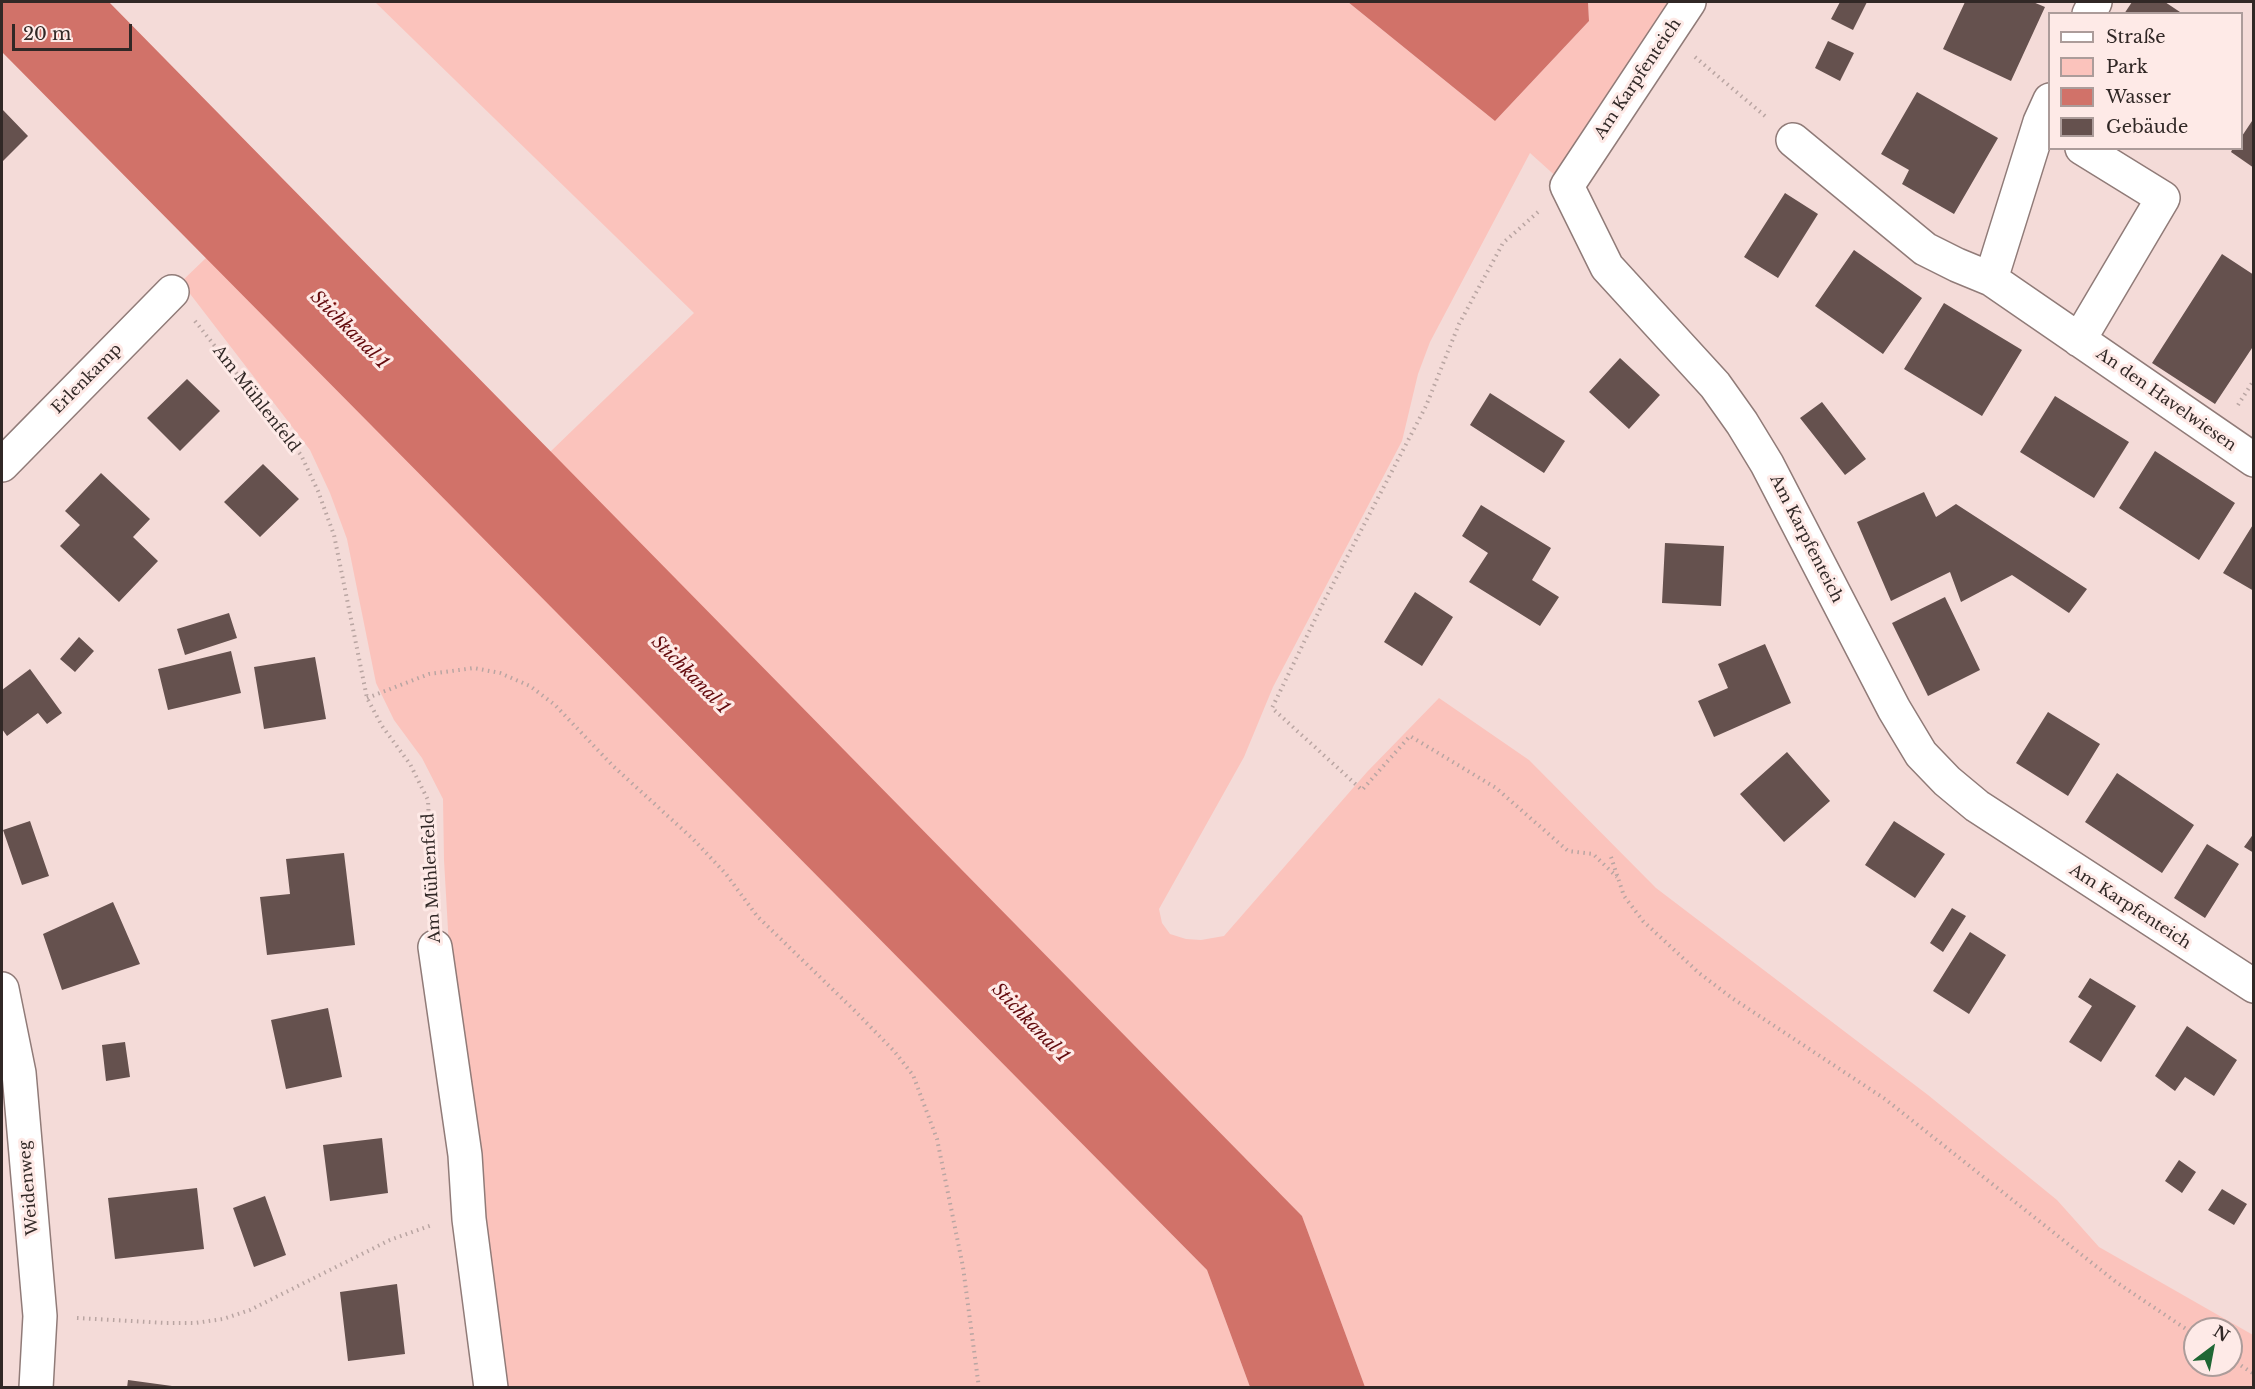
<!DOCTYPE html>
<meta charset="utf-8">
<style>
body{margin:0}
#map{position:relative;width:2255px;height:1389px;overflow:hidden;background:#f4dbd8;font-family:"Libre Baskerville",serif}
canvas{display:block}
.frame{position:absolute;inset:0;border:3px solid #312826;pointer-events:none}
.legend{position:absolute;left:2048px;top:12px;width:195px;height:138px;box-sizing:border-box;background:#feeae7;border:2px solid #ac9c9a;margin:0;padding:8px 10px;list-style:none;font-size:18px;color:#312826}
.legend li{display:flex;align-items:center;gap:12px;height:30px}
.legend b{width:30px;border:2px solid #ac9c9a}
.north{position:absolute;left:2183px;top:1317px;width:60px;height:60px;box-sizing:border-box;background:#feeae7;border:2px solid #ac9c9a;border-radius:50%;rotate:32deg;font-size:16px;font-weight:700;line-height:24px;text-align:center;color:#312826}
.north::after{content:'';display:block;margin:auto;width:21px;height:27px;background:#1f6734;clip-path:polygon(50% 0,100% 100%,50% 72%,0 100%)}
.scale{position:absolute;left:12px;top:24px;width:120px;height:27px;box-sizing:border-box;border:3px solid #312826;border-top:0;padding-left:8px;font-size:18px;line-height:21px;white-space:nowrap;color:#312826;-webkit-text-stroke:4px #feeae7;paint-order:stroke}
</style>
<div id="map">
<canvas width="2255" height="1389"></canvas>
<div class="frame"></div>
<ul class="legend">
<li><b style="height:8px;background:#fff"></b>Straße</li>
<li><b style="height:16px;background:#fbc3bc"></b>Park</li>
<li><b style="height:16px;background:#d17269"></b>Wasser</li>
<li><b style="height:16px;background:#65514e"></b>Gebäude</li>
</ul>
<div class="north">N</div>
<div class="scale">20 m</div>
</div>
<script>
const context = document.querySelector('canvas').getContext('2d');
context.lineJoin = 'round';
function paint(path, color) { context.fillStyle = color; context.fill(path, 'evenodd'); }
const shape = rows => new Path2D(rows.map(r => 'M' + r).join(''));
function stroke(path, color, width, dash) { context.strokeStyle = color; context.lineWidth = width; context.lineCap = dash ? 'butt' : 'round'; context.setLineDash(dash || []); context.stroke(path); }
function label(font, color, halo, rows, align = 'center') {
  context.font = font + ' "Libre Baskerville",serif'; context.lineWidth = 6; context.setLineDash([]); context.textBaseline = 'middle'; context.strokeStyle = halo; context.fillStyle = color; for (const [text, x, y, turn = 0] of rows) {
    context.save(); context.translate(x, y); context.rotate((+turn || 0) * Math.PI / 180); context.textAlign = isNaN(turn) ? turn : align; if (halo) context.strokeText(text, 0, 0); context.fillText(text, 0, 0); context.restore();
  }
}
paint(shape([
 [375,2,1348,2,1495,121,1589,21,1588,2,1679,2,1560,180,1530,153,1430,342,1418,374,1402,441,1273,687,1244,757,1159,909,1162,923,1170,934,1186,939,1201,940,1224,936,1367,772,1439,698,1529,760,1656,888,1928,1095,2057,1200,2099,1247,2253,1335,2253,1387,1365,1387,1302,1216,550,452,694,313],
 [2195,1329,2231,1329,2231,1365,2195,1365],
 [207,257,1207,1270,1250,1387,508,1387,449,947,444,860,443,799,422,758,394,720,376,683,347,539,330,493,310,450,181,282]
]), '#fbc3bc');
paint(shape([
 [2,2,109,2,1302,1216,1365,1387,1250,1387,1207,1270,2,52],
 [1348,2,1588,2,1589,21,1495,121]
]), '#d17269');
paint(shape([
 [1840,2,1867,2,1853,30,1831,19],
 [1965,2,2033,2,2045,7,2011,81,1943,49],
 [2132,2,2165,2,2183,14,2124,14],
 [1828,41,1854,53,1840,81,1815,68],
 [1917,92,1998,138,1954,214,1902,184,1909,170,1881,154],
 [2,109,28,136,2,162],
 [2254,118,2254,168,2231,152,2233,148,2242,148,2242,136],
 [1785,193,1818,214,1778,278,1744,257],
 [1854,250,1922,298,1883,354,1815,306],
 [2222,254,2254,275,2254,345,2215,404,2152,363],
 [1944,303,2022,350,1982,416,1904,369],
 [1620,358,1660,395,1629,429,1589,392],
 [187,379,220,411,180,451,147,418],
 [1490,393,1565,441,1544,473,1470,425],
 [2055,396,2129,442,2094,498,2020,452],
 [1822,402,1866,459,1845,475,1800,418],
 [2155,451,2235,503,2199,560,2119,508],
 [263,464,299,499,260,537,224,502],
 [101,473,150,519,133,537,158,561,119,602,60,546,80,525,65,511],
 [1924,492,1936,517,1956,504,2087,589,2069,613,2012,575,1961,602,1950,572,1891,601,1857,522],
 [1481,505,1551,548,1532,580,1559,597,1540,626,1469,582,1488,553,1462,536],
 [2254,523,2254,591,2223,573],
 [1665,543,1724,546,1721,606,1662,603],
 [1415,592,1453,617,1422,666,1384,642],
 [1945,597,1980,670,1928,696,1892,623],
 [229,613,237,638,185,655,177,629],
 [79,637,94,651,75,672,60,659],
 [1765,644,1791,703,1714,737,1698,701,1728,688,1718,664],
 [231,651,241,693,168,710,158,669],
 [315,657,326,719,264,729,254,667],
 [30,669,62,713,47,724,38,713,7,736,2,729,2,690],
 [2048,712,2100,744,2068,796,2016,763],
 [1787,752,1830,801,1784,842,1740,794],
 [2117,773,2194,825,2162,873,2085,822],
 [30,821,49,876,22,885,3,830],
 [1894,821,1945,854,1915,898,1865,865],
 [2254,833,2254,853,2244,847],
 [2207,844,2239,864,2205,918,2174,898],
 [344,853,355,945,267,955,260,897,290,894,286,859],
 [113,902,140,964,62,990,43,934],
 [1952,908,1966,916,1943,952,1930,943],
 [1970,932,2006,955,1969,1014,1933,991],
 [2090,978,2136,1006,2101,1062,2069,1042,2092,1006,2078,997],
 [328,1008,342,1077,286,1089,271,1020],
 [2187,1026,2237,1060,2214,1096,2185,1077,2175,1091,2155,1076],
 [125,1042,130,1077,106,1081,102,1045],
 [382,1138,388,1193,330,1201,323,1145],
 [2179,1160,2196,1172,2182,1193,2165,1181],
 [197,1188,204,1249,115,1259,108,1198],
 [2222,1189,2247,1204,2234,1225,2208,1210],
 [265,1196,286,1255,254,1267,233,1208],
 [397,1284,405,1354,348,1361,340,1292],
 [128,1380,172,1386,172,1388,127,1388]
]), '#65514e');
const minor = shape([
 [1689,2,1567,186,1607,267,1715,385,1742,423,1767,464,1894,709,1921,754,1947,781,1977,806,2254,986],
 [2089,14,2095,2],
 [2050,100,2040,122,1991,279,2254,460],
 [1793,140,1925,249,1957,265,1991,279],
 [2079,340,2163,198,2082,148],
 [2,465,172,292],
 [435,947,465,1155,469,1219,491,1388],
 [2,989,19,1073,40,1316,36,1388]
]);
stroke(minor, '#907b78', 36);
stroke(shape([
 [1695,57,1765,116],
 [1538,212,1503,243,1459,324,1426,406,1321,607,1272,708,1362,790,1410,736,1496,788,1568,851,1593,854,1617,877],
 [195,321,301,455,318,491,334,535,367,698,382,726,410,764,428,800,433,910],
 [2238,405,2254,380],
 [367,698,429,674,474,668,500,673,530,686,555,705,613,766,693,839,726,874,757,916,855,1011,894,1051,913,1075,937,1139,963,1267,979,1388],
 [1611,857,1624,896,1643,921,1699,973,1732,998,1885,1099,2116,1282,2195,1335],
 [77,1318,166,1323,195,1323,223,1319,250,1310,390,1240,432,1225],
 [2231,1359,2254,1374]
]), '#b9a5a2', 4, [1.5, 4.5]);
stroke(minor, '#fff', 33);
label('16px', '#312826', '#feeae7', [
 ["Am Karpfenteich",1638,79,-56],
 ["Erlenkamp",87,379,-45],
 ["Am Mühlenfeld",256,399,52],
 ["An den Havelwiesen",2166,400,35],
 ["Am Karpfenteich",1806,539,63],
 ["Am Mühlenfeld",432,878,-93],
 ["Am Karpfenteich",2130,907,33],
 ["Weidenweg",29,1188,-95]
]);
label('italic 18px', '#630a0d', '#feeae7', [
 ["Stichkanal 1",349,330,45],
 ["Stichkanal 1",690,675,45],
 ["Stichkanal 1",1030,1023,46]
]);
</script>
